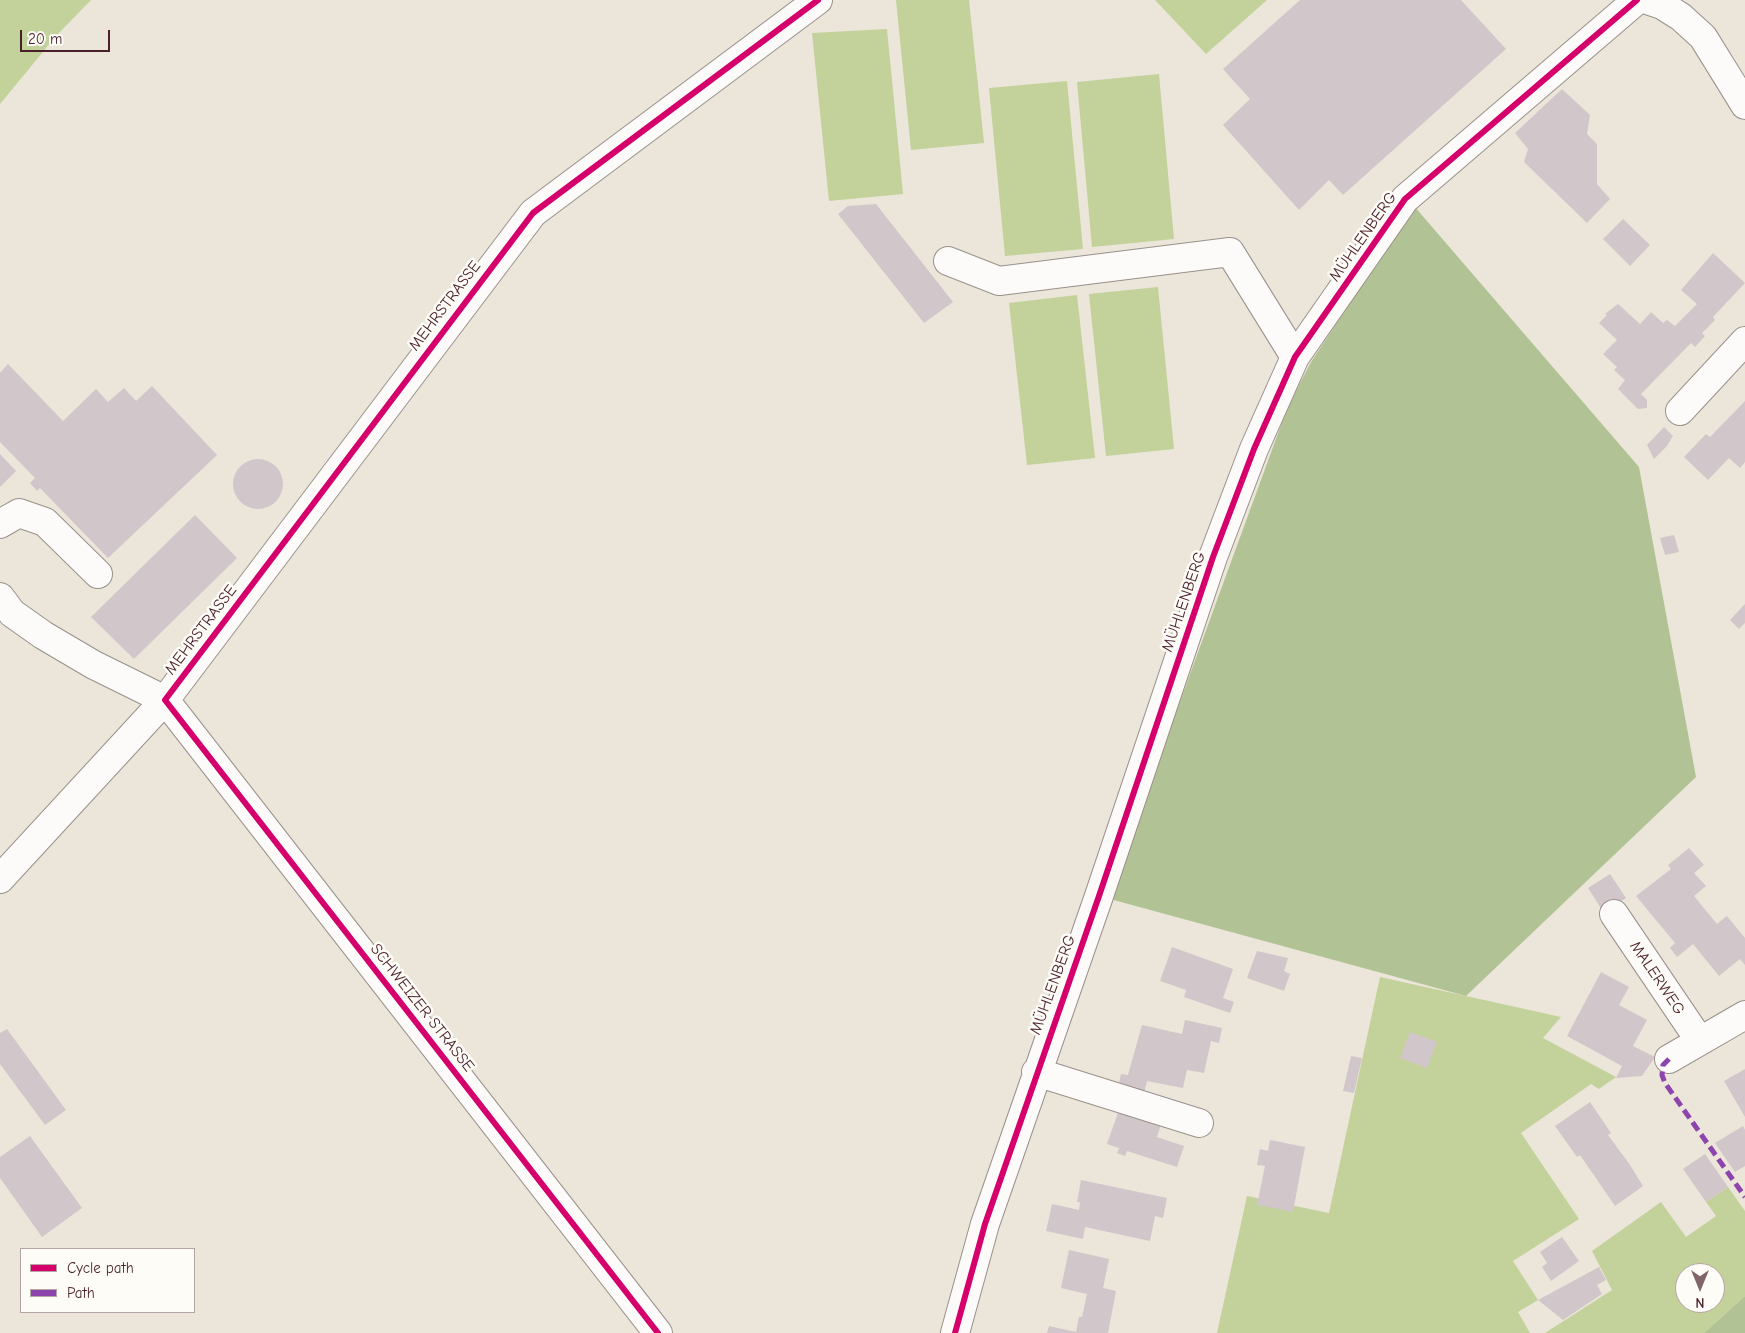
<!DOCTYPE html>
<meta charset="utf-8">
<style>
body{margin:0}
#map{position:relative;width:1745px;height:1333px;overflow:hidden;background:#ebe6d9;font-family:"Comic Neue",sans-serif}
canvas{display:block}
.legend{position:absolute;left:20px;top:1248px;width:175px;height:65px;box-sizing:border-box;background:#fdfcf7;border:1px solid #b5a4a5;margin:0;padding:6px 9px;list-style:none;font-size:15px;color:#4a1f2b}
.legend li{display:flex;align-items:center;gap:10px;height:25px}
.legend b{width:25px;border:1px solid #b5a4a5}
.north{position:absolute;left:1675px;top:1263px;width:50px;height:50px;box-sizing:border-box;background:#fdfcf7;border:1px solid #b5a4a5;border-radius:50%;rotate:180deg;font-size:14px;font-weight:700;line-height:20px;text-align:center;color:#4a1f2b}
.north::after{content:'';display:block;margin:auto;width:18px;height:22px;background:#826568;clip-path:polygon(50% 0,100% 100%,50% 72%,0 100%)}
.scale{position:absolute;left:20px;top:30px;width:90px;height:22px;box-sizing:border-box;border:2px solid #4a1f2b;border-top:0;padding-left:6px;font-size:15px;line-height:18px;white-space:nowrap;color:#4a1f2b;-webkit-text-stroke:4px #fdfcf7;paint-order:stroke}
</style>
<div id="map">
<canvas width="1745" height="1333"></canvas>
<ul class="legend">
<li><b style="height:6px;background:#d6006c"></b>Cycle path</li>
<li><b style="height:6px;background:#8e44ad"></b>Path</li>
</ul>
<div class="north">N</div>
<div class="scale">20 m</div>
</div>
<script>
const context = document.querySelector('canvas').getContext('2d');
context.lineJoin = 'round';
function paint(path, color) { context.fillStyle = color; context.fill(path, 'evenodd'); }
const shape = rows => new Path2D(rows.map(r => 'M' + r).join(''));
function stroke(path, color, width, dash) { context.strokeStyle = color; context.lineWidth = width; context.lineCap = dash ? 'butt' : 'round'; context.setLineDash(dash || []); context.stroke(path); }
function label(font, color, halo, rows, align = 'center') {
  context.font = font + ' "Comic Neue",sans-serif'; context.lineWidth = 5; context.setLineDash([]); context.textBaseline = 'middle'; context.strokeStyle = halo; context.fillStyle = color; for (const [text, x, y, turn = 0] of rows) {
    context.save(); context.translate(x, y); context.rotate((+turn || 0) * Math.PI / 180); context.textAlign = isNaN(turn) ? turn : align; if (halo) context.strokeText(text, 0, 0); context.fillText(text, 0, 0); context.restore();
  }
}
paint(shape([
 [0,0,91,0,56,36,0,104],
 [896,0,969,0,984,143,911,150],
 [1155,0,1267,0,1206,54],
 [887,29,903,194,829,201,812,33],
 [1159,74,1174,239,1092,247,1077,82],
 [1067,81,1083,249,1005,256,989,88],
 [1158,287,1174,449,1106,456,1089,294],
 [1077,295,1095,458,1027,465,1009,303],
 [1380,977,1561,1017,1543,1038,1616,1077,1599,1089,1591,1084,1521,1133,1579,1219,1513,1261,1538,1300,1518,1312,1530,1333,1217,1333,1247,1196,1329,1213],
 [1728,1187,1745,1211,1745,1296,1704,1333,1545,1333,1612,1290,1592,1251,1661,1202,1686,1237,1716,1216,1706,1202],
 [1685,1273,1715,1273,1715,1303,1685,1303]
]), '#c3d19a');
paint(shape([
 [1414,206,1639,467,1696,777,1466,996,1110,899,1133,830,1288,406,1311,362],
 [1745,1296,1745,1333,1704,1333]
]), '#b1c394');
paint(shape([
 [1300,0,1461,0,1506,49,1343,195,1329,180,1299,210,1223,125,1250,99,1223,69],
 [1562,89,1590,115,1587,134,1597,144,1597,184,1610,199,1587,223,1524,162,1528,149,1515,133],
 [876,204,953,302,924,323,838,214,848,206],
 [1623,219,1650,245,1630,266,1603,239],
 [1713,253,1745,283,1713,317,1715,320,1702,333,1705,336,1695,347,1691,343,1641,394,1647,400,1647,408,1638,409,1618,389,1625,380,1614,370,1617,367,1603,354,1617,340,1599,323,1607,315,1605,314,1618,304,1640,324,1651,312,1663,323,1667,320,1675,326,1697,304,1681,290],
 [8,364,63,421,96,389,108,402,124,388,136,401,152,386,217,455,108,558,40,488,37,491,30,483,35,478,0,442,0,373],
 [1745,401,1745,462,1740,468,1729,458,1708,480,1684,457,1706,434,1710,437],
 [1664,427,1673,436,1667,446,1654,459,1647,445],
 [0,454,16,471,0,487],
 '233 484a25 25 0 1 1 50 0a25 25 0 1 1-50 0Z',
 [195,515,237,558,134,659,91,617],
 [1674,535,1679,552,1665,555,1660,538],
 [1745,604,1745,623,1739,629,1730,620],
 [1689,848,1704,865,1694,873,1706,886,1694,896,1717,924,1727,916,1745,938,1745,965,1740,959,1719,976,1693,944,1677,957,1670,948,1675,943,1636,896,1671,869,1668,865],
 [1610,874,1626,898,1604,913,1588,888],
 [1172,947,1233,969,1223,998,1234,1002,1230,1013,1184,997,1186,990,1160,981],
 [1257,951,1288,958,1284,971,1290,974,1284,991,1247,978],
 [1601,972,1629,987,1619,1005,1647,1020,1633,1046,1655,1057,1642,1076,1616,1078,1622,1066,1567,1036],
 [1185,1020,1222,1028,1219,1043,1211,1041,1204,1073,1187,1070,1183,1088,1147,1081,1144,1094,1118,1088,1121,1074,1128,1075,1142,1025,1182,1034],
 [7,1029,66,1110,45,1125,0,1064,0,1033],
 [1410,1032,1437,1042,1427,1068,1400,1058],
 [1351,1056,1362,1058,1354,1093,1343,1091],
 [1745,1069,1745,1117,1724,1081],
 [1590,1102,1611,1133,1608,1135,1630,1165,1643,1186,1615,1206,1580,1155,1577,1157,1555,1126],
 [1120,1107,1162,1121,1157,1137,1184,1146,1177,1167,1127,1151,1125,1156,1117,1153,1119,1148,1107,1144],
 [1743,1126,1745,1130,1745,1166,1735,1172,1715,1143],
 [30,1136,82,1208,42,1237,0,1178,0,1157],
 [1270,1140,1305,1147,1293,1212,1257,1205,1265,1166,1257,1165,1260,1149,1268,1151],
 [1705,1154,1728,1187,1706,1202,1683,1169],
 [1081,1180,1167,1198,1163,1218,1155,1216,1150,1241,1085,1227,1083,1239,1046,1231,1052,1204,1079,1210,1080,1202,1077,1202],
 [1562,1237,1579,1261,1551,1281,1542,1267,1547,1263,1540,1252],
 [1069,1250,1109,1259,1103,1288,1116,1291,1108,1333,1047,1333,1049,1326,1076,1332,1079,1317,1082,1317,1087,1294,1061,1288],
 [1599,1267,1606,1280,1597,1285,1602,1294,1563,1320,1538,1300]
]), '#d1c6c9');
const minor = shape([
 [1647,0,1662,5,1681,17,1703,37,1745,105],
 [948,261,999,281,1230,252,1295,357],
 [1680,411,1745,341],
 [0,524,19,513,45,522,98,574],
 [0,597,12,613,43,635,94,665,165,700,658,1333],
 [0,879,165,700,533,213,818,0],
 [1614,914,1700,1041],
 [1669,1059,1745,1015],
 [1036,1072,1199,1123],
 [955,1333,985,1224,1099,896,1213,557,1254,449,1295,357,1405,199,1637,0]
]);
stroke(minor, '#9a908b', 30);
stroke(minor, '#fcfbf9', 28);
stroke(shape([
 [1669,1059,1663,1065,1662,1075,1665,1083,1745,1197]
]), '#8e44ad', 5, [10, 5]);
stroke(shape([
 [658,1333,165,700,533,213,818,0],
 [955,1333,985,1224,1099,896,1213,557,1254,449,1295,357,1405,199,1637,0]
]), '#d6006c', 6);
label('16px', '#4a1f2b', '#fdfcf7', [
 ["MÜHLENBERG",1363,237,-55],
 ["MEHRSTRASSE",445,306,-53],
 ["MÜHLENBERG",1184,602,-71],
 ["MEHRSTRASSE",201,630,-53],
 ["MALERWEG",1657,978,56],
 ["MÜHLENBERG",1053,985,-70],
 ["SCHWEIZER STRASSE",422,1008,52]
]);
</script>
